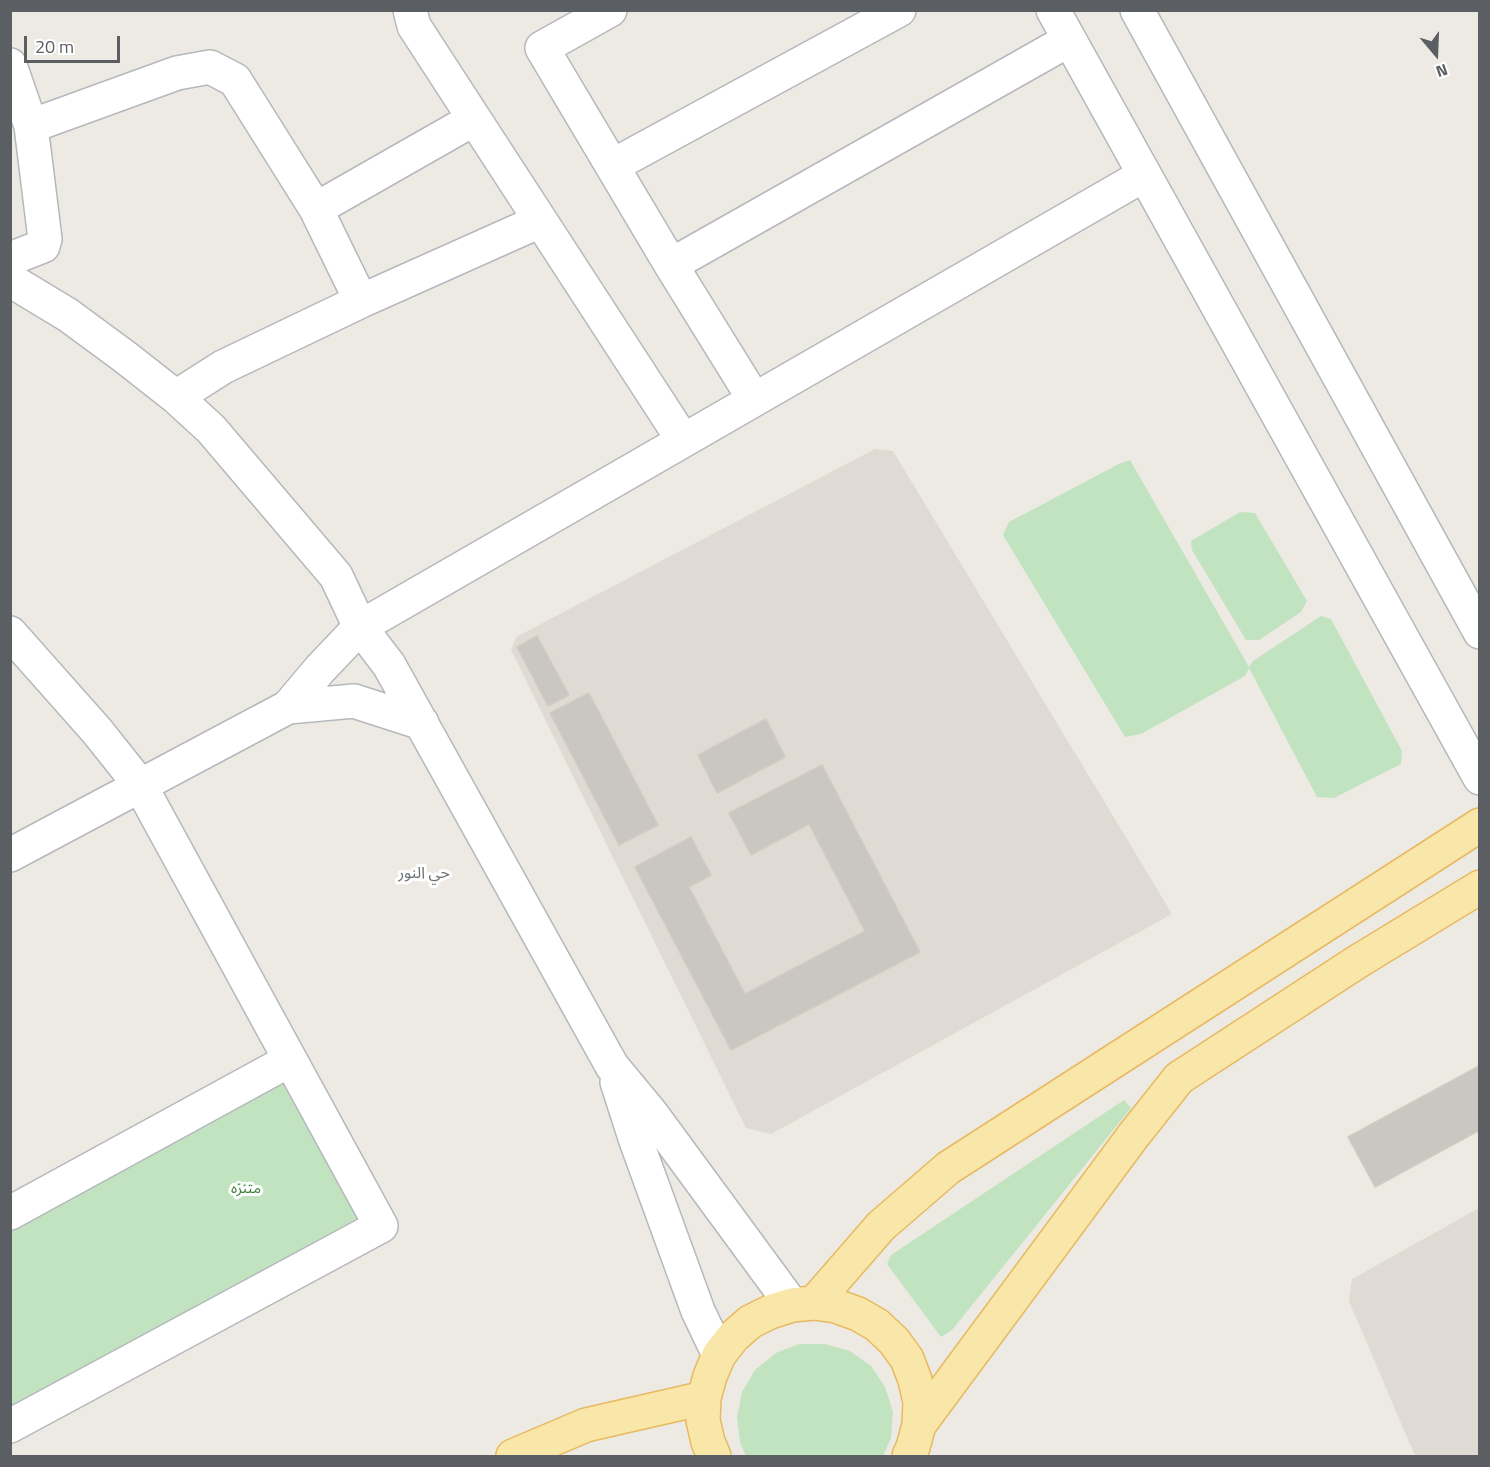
<!DOCTYPE html>
<meta charset="utf-8">
<style>
body{margin:0}
#map{position:relative;width:1490px;height:1467px;overflow:hidden;background:#eceae2;font-family:"Titillium Web",sans-serif}
canvas{display:block}
.frame{position:absolute;inset:0;border:12px solid #5b5e62;pointer-events:none}
.north{position:absolute;left:1406px;top:24px;width:60px;height:60px;-webkit-text-stroke:4px #fff;paint-order:stroke;rotate:161deg;font-size:16px;font-weight:700;line-height:24px;text-align:center;color:#5b5e62}
.north::after{content:'';display:block;margin:auto;width:21px;height:27px;background:#5b5e62;clip-path:polygon(50% 0,100% 100%,50% 72%,0 100%)}
.scale{position:absolute;left:24px;top:36px;width:96px;height:27px;box-sizing:border-box;border:3px solid #5b5e62;border-top:0;padding-left:8px;font-size:18px;line-height:21px;white-space:nowrap;color:#5b5e62;-webkit-text-stroke:4px #fff;paint-order:stroke}
</style>
<div id="map">
<canvas width="1490" height="1467"></canvas>
<div class="frame"></div>
<div class="north">N</div>
<div class="scale">20 m</div>
</div>
<script>
const context = document.querySelector('canvas').getContext('2d');
context.lineJoin = 'round';
function paint(path, color) { context.fillStyle = color; context.fill(path, 'evenodd'); }
const shape = rows => new Path2D(rows.map(r => 'M' + r).join(''));
function stroke(path, color, width, dash) { context.strokeStyle = color; context.lineWidth = width; context.lineCap = dash ? 'butt' : 'round'; context.setLineDash(dash || []); context.stroke(path); }
function label(font, color, halo, rows, align = 'center') {
  context.font = font + ' "Titillium Web","Noto Sans Arabic",sans-serif'; context.lineWidth = 6; context.setLineDash([]); context.textBaseline = 'middle'; context.strokeStyle = halo; context.fillStyle = color; for (const [text, x, y, turn = 0] of rows) {
    context.save(); context.translate(x, y); context.rotate((+turn || 0) * Math.PI / 180); context.textAlign = isNaN(turn) ? turn : align; if (halo) context.strokeText(text, 0, 0); context.fillText(text, 0, 0); context.restore();
  }
}
paint(shape([
 [875,449,893,451,1172,914,771,1134,746,1128,511,650,516,637],
 [1479,1208,1479,1456,1415,1456,1349,1301,1352,1279]
]), '#dfdbd4');
paint(shape([
 [1130,460,1249,667,1253,661,1321,616,1331,619,1402,751,1401,764,1334,798,1317,797,1249,668,1245,676,1141,734,1125,737,1003,535,1009,522,1119,464],
 [1240,512,1255,513,1307,601,1301,612,1259,640,1246,640,1192,550,1191,541],
 [286,1075,359,1218,11,1408,11,1226],
 [1124,1100,1131,1108,952,1330,941,1337,887,1264,891,1255],
 [799,1344,825,1344,850,1351,871,1366,885,1387,893,1412,891,1438,883,1456,746,1456,740,1442,737,1417,742,1392,755,1370,776,1353]
]), '#c2e3c0');
const building = shape([
 [537,636,569,695,548,706,517,647,537,636],
 [589,693,658,825,619,845,550,713,589,693],
 [766,719,785,757,717,793,698,755,766,719],
 [822,765,920,952,731,1050,635,867,691,837,711,875,689,887,745,994,865,931,809,824,751,855,729,813,822,765],
 [1479,1066,1480,1130,1375,1187,1348,1137,1479,1066]
]);
paint(building, '#cac6c2');
stroke(building, '#d1cbc1', 1.5);
const minor = shape([
 [410,10,414,26,683,440],
 [610,10,542,48,671,265,754,399],
 [1053,10,1480,778],
 [1137,10,1480,632],
 [10,65,31,126,45,239,43,246,10,259],
 [31,126,177,73,210,67,235,80,316,209,361,301],
 [612,166,899,10],
 [316,209,474,119],
 [671,265,1069,40],
 [10,280,68,315,125,357,176,397,211,429,336,576,360,627,389,665,612,1066,651,1113,792,1305],
 [176,397,223,367,361,301,540,221],
 [10,633,97,731,140,785,381,1226,10,1426],
 [288,707,354,701,422,723],
 [10,855,288,707,320,669,360,627,1144,175],
 [617,1082,635,1138,698,1311,719,1355],
 [10,1213,290,1060]
]);
const major = shape([
 [814,1303,881,1226,948,1168,1480,825],
 [919,1425,1133,1136,1179,1078,1357,962,1480,887],
 [513,1456,586,1425,704,1398],
 [714,1456,708,1442,703,1420,704,1398,710,1376,719,1355,733,1337,750,1322,770,1312,792,1305,814,1303,836,1306,858,1314,877,1325,894,1341,907,1359,915,1380,920,1402,919,1425,913,1447,909,1456]
]);
stroke(minor, '#b5b8bc', 36);
stroke(major, '#e8b960', 36);
stroke(minor, '#fff', 33);
stroke(major, '#f9e7aa', 33);
label('15px', '#3b823a', '#fff', [
 ["متنزه",246,1189]
]);
label('16px', '#6c7074', '#fff', [
 ["حي النور",424,874]
]);
</script>
